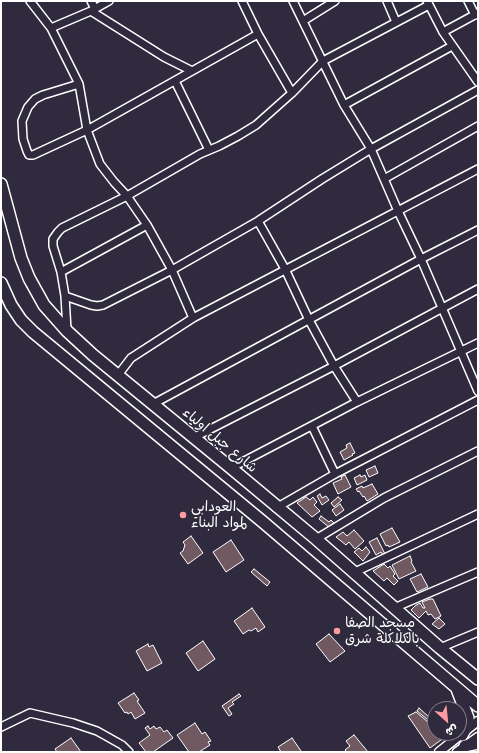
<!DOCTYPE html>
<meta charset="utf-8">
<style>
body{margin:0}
#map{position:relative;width:479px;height:753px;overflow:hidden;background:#2f2a3d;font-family:Mali,"Playpen Sans Arabic",sans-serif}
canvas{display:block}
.frame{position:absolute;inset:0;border:2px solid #fff;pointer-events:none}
.north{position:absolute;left:427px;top:701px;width:40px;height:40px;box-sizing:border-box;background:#2f2a3d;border:1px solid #827f8b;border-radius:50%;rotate:153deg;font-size:11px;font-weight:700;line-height:16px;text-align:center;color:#fff}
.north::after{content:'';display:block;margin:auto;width:14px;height:18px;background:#ff9aa2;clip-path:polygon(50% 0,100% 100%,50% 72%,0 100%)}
</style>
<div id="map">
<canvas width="479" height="753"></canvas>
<div class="frame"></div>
<div class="north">ش</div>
</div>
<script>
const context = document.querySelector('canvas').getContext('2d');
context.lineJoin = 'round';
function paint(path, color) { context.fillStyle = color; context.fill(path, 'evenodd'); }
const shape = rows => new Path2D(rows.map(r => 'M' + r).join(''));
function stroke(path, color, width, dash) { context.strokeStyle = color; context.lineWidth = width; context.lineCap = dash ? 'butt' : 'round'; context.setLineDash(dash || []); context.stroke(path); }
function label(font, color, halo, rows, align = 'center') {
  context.font = font + ' Mali,"Playpen Sans Arabic",sans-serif'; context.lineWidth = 3; context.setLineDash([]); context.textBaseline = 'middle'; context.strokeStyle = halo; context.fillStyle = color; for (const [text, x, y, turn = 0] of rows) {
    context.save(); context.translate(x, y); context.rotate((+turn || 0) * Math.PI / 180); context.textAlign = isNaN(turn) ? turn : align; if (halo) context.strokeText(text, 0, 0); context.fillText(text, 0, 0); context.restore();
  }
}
const building = shape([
 [350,443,355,453,352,454,353,455,344,460,340,452,347,448,346,445,350,443],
 [375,466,378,473,369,477,366,470,375,466],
 [345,475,351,487,338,494,333,483,342,479,341,477,345,475],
 [360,475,361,477,365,475,367,480,357,485,354,478,360,475],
 [372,484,378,494,367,501,364,496,363,497,359,491,358,492,356,489,362,486,363,488,372,484],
 [320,494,322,498,326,496,329,500,322,505,317,496,320,494],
 [306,497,310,500,313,497,317,502,314,505,320,511,312,517,297,503,306,497],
 [338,497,342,500,334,507,331,503,338,497],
 [340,504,344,510,336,516,332,510,340,504],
 [321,516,329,522,331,520,334,523,330,528,319,519,321,516],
 [392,528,400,542,389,547,388,545,386,546,380,534,392,528],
 [354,530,364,541,355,549,349,542,346,545,336,537,343,532,347,536,354,530],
 [191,536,203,553,188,564,180,553,183,551,185,545,183,542,191,536],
 [377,538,385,554,383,555,381,552,376,555,369,542,377,538],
 [231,540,244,560,226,572,213,552,231,540],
 [366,547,370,552,363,561,354,552,359,548,362,551,366,547],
 [410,556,412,561,411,562,416,571,399,579,392,565,410,556],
 [384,564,388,568,390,566,395,574,393,576,398,581,394,585,387,578,384,581,373,571,384,564],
 [254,569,270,582,267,586,251,572,254,569],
 [421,574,428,587,417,592,410,579,421,574],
 [430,599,433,599,441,616,435,619,431,614,428,615,426,611,419,618,411,610,415,606,420,603,423,608,425,608,422,602,430,599],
 [252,608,265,627,258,632,256,628,251,631,249,630,243,634,234,621,252,608],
 [439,618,445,624,439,629,432,624,439,618],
 [329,634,345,651,330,662,316,644,329,634],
 [203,641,215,659,198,671,186,653,203,641],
 [148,644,149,647,153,645,162,663,147,671,136,651,148,644],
 [134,693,139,700,137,701,145,713,135,719,131,712,128,714,127,712,125,713,118,703,134,693],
 [239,694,241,696,232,702,234,704,228,708,232,714,229,716,222,706,239,694],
 [419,708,430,718,428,720,417,711,419,708],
 [416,712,435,728,435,733,441,733,445,737,430,748,408,716,416,712],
 [195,723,202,734,205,732,211,741,208,742,210,745,199,752,189,752,177,735,195,723],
 [148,726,150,729,154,726,156,729,160,727,164,732,167,730,173,738,153,752,146,752,139,743,150,735,145,728,148,726],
 [354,735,368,752,347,752,345,750,350,746,346,741,354,735],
 [71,738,81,752,57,752,55,749,71,738],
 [292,738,301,751,300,752,281,752,278,747,292,738]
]);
paint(building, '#705961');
stroke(building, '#fff', 1);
const minor = shape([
 [30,1,51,28,79,84,87,130,100,164,114,182,127,196,147,225,172,270,193,318],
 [91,1,95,9],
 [242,1,258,34,292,93],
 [293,1,344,105,371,149,398,211,421,259,478,391],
 [387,1,396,22],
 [427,1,443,32,478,82],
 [468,1,475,15],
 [91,11,164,57,192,71],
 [303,21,335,1],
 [51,28,91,11,109,1],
 [443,32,478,13],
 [175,81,209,150],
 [79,84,43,95,35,99,28,107,22,121,23,139,27,151,29,155,33,155,87,130,258,34],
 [344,105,452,46],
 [384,179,478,126],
 [258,221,285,269,309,320,334,366,357,402],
 [61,272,53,246,53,239,58,232,62,228,127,196,200,154,219,146,238,136,256,125,292,93,323,61,429,5],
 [65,296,91,305,97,306,103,305,172,270,258,221,322,179,371,149,478,90],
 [67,330,65,296,61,272,147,225],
 [118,375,131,358,193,318,478,169],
 [153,404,421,259,478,230],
 [312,426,335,474],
 [193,438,334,366,478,289],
 [231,468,357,402,478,343],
 [276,508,335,474,478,400],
 [316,539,384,498,478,451],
 [353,573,478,514],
 [394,608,478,572],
 [440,648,478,632],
 [1,727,30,713,73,723,97,731,122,745,129,752]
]);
const tertiary = shape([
 [439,752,478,721],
 [457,752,478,737]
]);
const trunk = shape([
 [1,184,21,258,29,278,44,305,67,331,93,355,231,468,316,539,440,648,478,679],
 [1,283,11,305,21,320,33,332,263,522,478,706],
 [457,689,468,718,468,724,462,735],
 [465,746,478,743]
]);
stroke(minor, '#fff', 10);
stroke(tertiary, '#fff', 11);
stroke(trunk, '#fff', 14);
stroke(minor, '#2f2a3d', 7);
stroke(tertiary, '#2f2a3d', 8);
stroke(trunk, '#2f2a3d', 11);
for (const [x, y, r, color] of [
 [183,515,4,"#ff9aa2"],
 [337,631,4,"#ff9aa2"]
]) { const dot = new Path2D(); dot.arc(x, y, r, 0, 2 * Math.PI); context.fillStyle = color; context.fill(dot); stroke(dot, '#2f2a3d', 1.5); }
label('14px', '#fff', '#2f2a3d', [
 ["شارع جبل اولياء",220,440,40]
]);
label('14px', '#fff', '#2f2a3d', [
 ["العودابي",191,507],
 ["لمواد البناء",191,523],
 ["مسجد الصفا",345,623],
 ["بالكلاكلة شرق",345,639]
], 'left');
</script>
